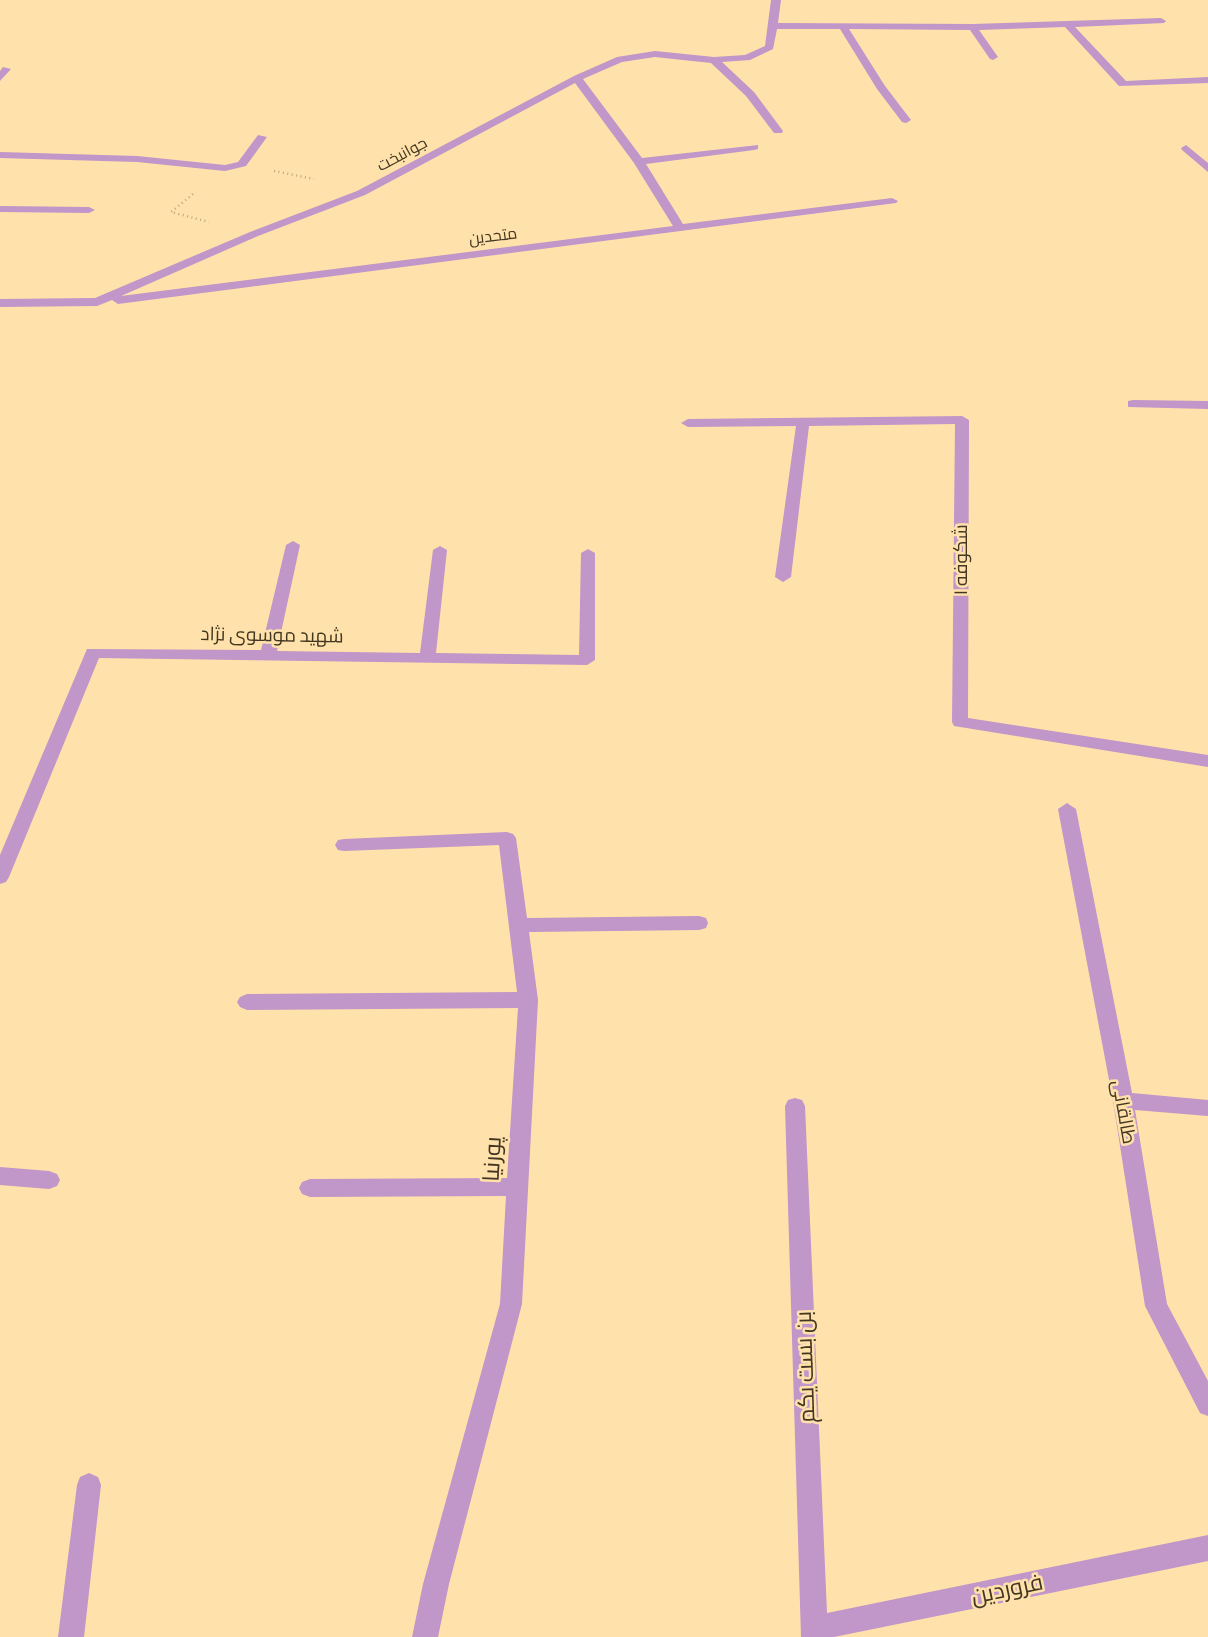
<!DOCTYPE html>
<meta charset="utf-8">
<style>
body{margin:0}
canvas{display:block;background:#ffe1ab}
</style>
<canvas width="1208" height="1637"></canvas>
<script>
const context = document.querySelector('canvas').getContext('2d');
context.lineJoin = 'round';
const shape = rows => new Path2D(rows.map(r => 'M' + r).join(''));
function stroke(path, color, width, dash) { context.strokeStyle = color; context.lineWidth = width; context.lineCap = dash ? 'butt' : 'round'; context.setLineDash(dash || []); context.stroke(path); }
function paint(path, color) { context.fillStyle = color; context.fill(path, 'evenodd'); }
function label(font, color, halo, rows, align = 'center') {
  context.font = font + ' Commissioner,Cairo,sans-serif'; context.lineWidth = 5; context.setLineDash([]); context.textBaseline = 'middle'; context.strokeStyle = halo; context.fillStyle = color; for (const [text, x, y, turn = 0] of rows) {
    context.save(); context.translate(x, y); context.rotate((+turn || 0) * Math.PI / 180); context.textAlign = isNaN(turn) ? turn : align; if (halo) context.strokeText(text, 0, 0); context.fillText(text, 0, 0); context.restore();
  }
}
stroke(shape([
 [274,171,314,179],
 [193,194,171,212,209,222]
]), '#bea67b', 2.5, [1, 3.5]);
paint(shape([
 [771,0,781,0,778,23,973,24,1161,18,1166,21,1164,23,1075,27,1126,81,1208,77,1208,83,1119,86,1065,27,979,30,998,57,993,60,990,59,970,30,849,29,885,86,911,120,906,123,902,122,877,89,840,29,777,29,773,49,750,60,722,62,754,92,783,131,782,133,774,133,746,96,711,63,655,57,622,62,583,79,642,158,758,145,758,149,754,150,646,164,683,224,892,198,898,201,896,203,118,304,112,300,97,306,0,307,0,299,95,298,250,232,357,191,574,76,617,57,655,51,714,57,745,55,765,46,771,0],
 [575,83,634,163,673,226,121,296,258,236,365,195,575,83],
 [3,67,11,69,0,81,0,71,3,67],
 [258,135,267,137,246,166,225,171,137,162,0,158,0,152,137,156,225,165,238,162,258,135],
 [1186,145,1208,163,1208,172,1182,150,1181,148,1186,145],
 [0,206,89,207,95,210,89,213,0,212,0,206],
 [1133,400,1208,401,1208,409,1128,407,1128,401,1133,400],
 [962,416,969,420,968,718,1208,755,1208,767,954,726,952,722,955,424,809,426,791,577,783,582,775,577,796,426,688,427,681,423,688,419,962,416],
 [293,541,300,545,277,651,420,653,433,550,440,546,447,550,436,653,579,655,581,553,588,549,595,553,595,660,587,665,99,658,9,877,6,882,0,884,0,855,87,649,261,650,286,545,293,541],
 [1067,803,1076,809,1132,1093,1208,1100,1208,1116,1135,1110,1167,1304,1208,1381,1208,1416,1200,1413,1145,1306,1113,1101,1058,809,1067,803],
 [507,832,513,834,516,838,527,918,699,916,706,918,708,923,706,928,699,930,529,932,538,1000,522,1304,449,1584,438,1637,412,1637,423,1584,500,1304,506,1196,310,1197,302,1194,299,1188,302,1182,310,1179,507,1178,518,1008,247,1010,240,1007,237,1002,240,997,247,994,517,992,499,845,344,851,338,850,335,845,338,840,344,839,507,832],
 [795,1098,802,1100,805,1106,827,1613,1208,1535,1208,1561,834,1637,801,1637,785,1106,788,1100,795,1098],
 [0,1167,49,1171,57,1174,60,1180,57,1186,49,1189,0,1185,0,1167],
 [89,1473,98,1477,101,1485,84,1637,58,1637,77,1485,80,1477,89,1473]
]), '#c196c8');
label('16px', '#433721', '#ffe1ab', [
 ["جوانبخت",402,154,-28],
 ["متحدین",493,236,-7]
]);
label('19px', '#433721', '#ffe1ab', [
 ["شکوفه ۱",961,560,-90],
 ["شهید موسوی نژاد",272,635,1],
 ["طالقانی",1124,1112,80]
]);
label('23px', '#433721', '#ffe1ab', [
 ["پورنیا",492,1159,-87],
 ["بن بست یکم",805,1367,-92],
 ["فروردین",1007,1589,-12]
]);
</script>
